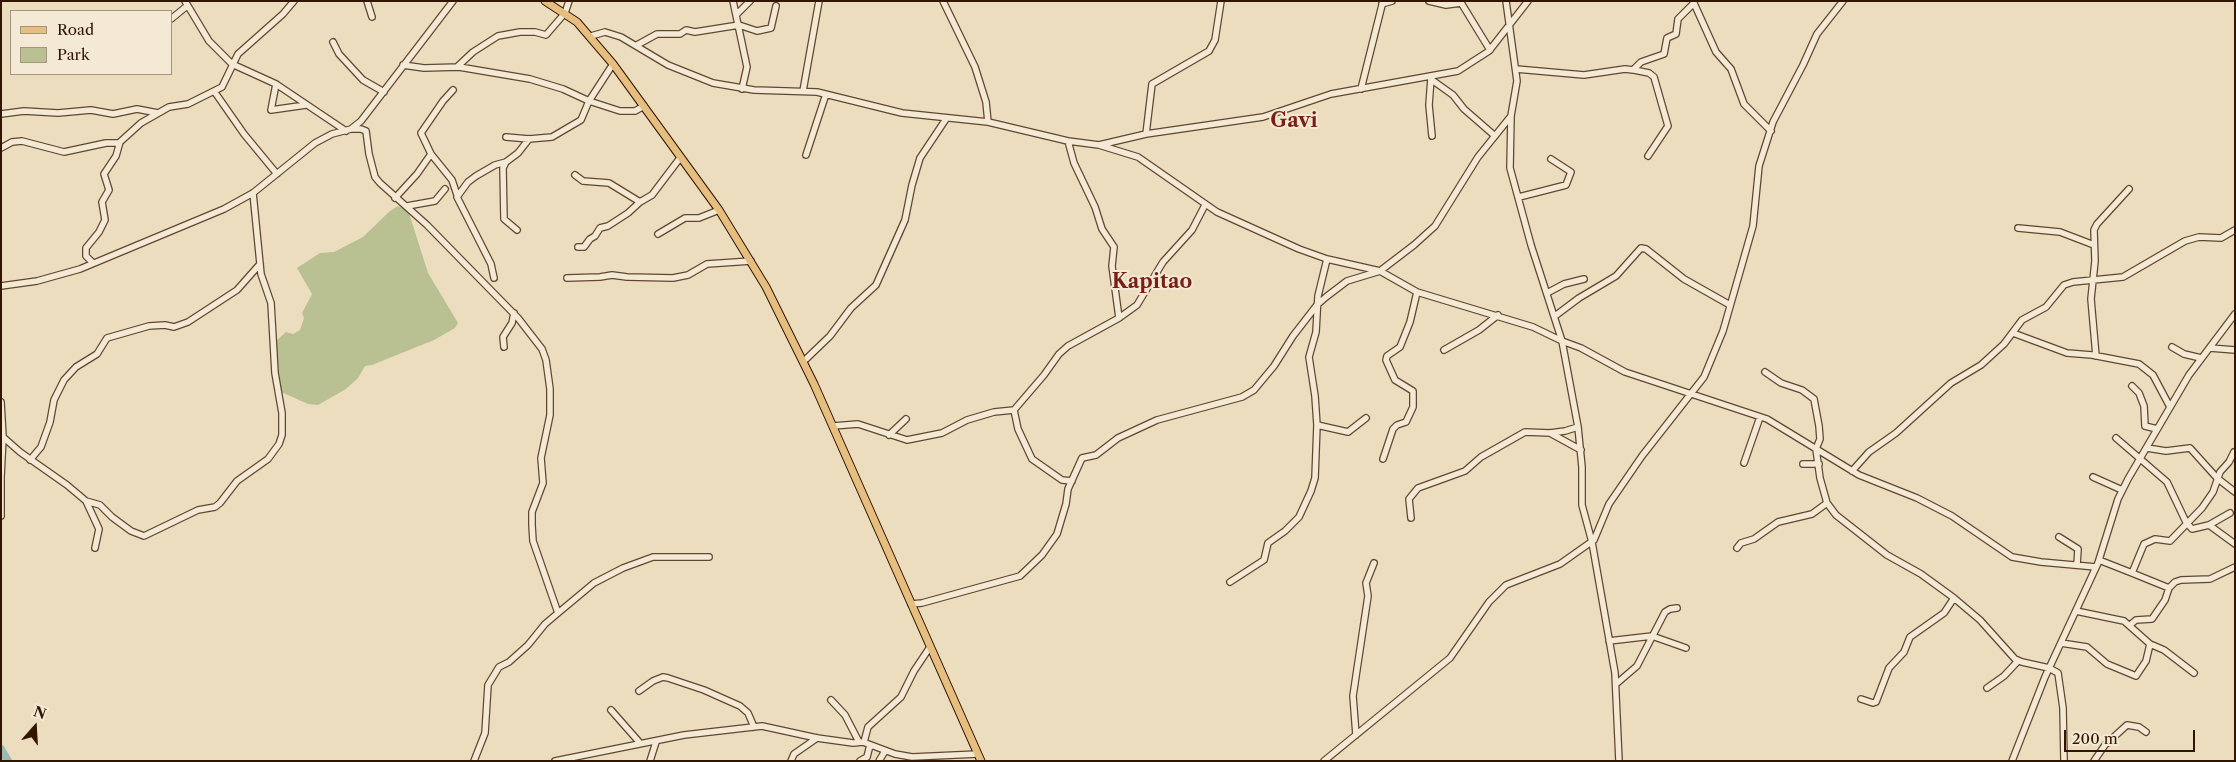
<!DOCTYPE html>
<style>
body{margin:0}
#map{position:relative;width:2236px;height:762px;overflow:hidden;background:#ecddbe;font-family:"Libre Caslon Text",serif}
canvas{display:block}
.frame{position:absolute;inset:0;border:2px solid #311501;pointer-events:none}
.legend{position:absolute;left:10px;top:10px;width:162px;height:65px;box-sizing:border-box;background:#f3e9d5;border:1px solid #a59480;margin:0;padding:6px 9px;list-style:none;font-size:15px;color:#311501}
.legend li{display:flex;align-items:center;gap:10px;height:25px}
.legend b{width:25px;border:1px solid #a59480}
.north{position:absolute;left:10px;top:702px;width:50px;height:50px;-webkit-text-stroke:4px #f3e9d5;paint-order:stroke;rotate:19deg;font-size:14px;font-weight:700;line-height:20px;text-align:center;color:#311501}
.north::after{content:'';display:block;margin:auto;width:18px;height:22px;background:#311501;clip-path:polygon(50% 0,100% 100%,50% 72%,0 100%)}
.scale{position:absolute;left:2064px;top:730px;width:131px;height:22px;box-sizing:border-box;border:2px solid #311501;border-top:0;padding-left:6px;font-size:15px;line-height:18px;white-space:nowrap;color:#311501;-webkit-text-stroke:4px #f3e9d5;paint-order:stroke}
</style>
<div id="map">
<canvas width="2236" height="762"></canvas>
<div class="frame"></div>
<ul class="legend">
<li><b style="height:6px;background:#e6be7f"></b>Road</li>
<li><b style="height:14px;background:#b9c091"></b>Park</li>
</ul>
<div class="north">N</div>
<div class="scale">200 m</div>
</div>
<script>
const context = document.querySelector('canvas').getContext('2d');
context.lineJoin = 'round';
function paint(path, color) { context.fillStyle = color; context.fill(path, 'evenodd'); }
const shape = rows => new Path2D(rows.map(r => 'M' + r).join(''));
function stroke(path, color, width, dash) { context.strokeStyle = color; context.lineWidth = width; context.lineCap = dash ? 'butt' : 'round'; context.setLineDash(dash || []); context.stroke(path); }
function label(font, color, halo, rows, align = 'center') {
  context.font = font + ' "Libre Caslon Text",serif'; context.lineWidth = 4; context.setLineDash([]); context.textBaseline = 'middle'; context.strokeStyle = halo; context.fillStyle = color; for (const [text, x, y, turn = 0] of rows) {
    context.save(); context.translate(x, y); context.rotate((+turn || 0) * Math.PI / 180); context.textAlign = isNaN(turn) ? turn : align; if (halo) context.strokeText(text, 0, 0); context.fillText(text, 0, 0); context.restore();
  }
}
paint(shape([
 [398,206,408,210,428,273,458,323,455,328,434,340,372,365,365,366,358,378,346,389,318,405,308,404,279,391,278,360,275,354,274,348,277,340,286,332,293,334,300,330,304,318,302,313,312,294,297,268,320,253,334,252,363,237,390,211]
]), '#b9c091');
stroke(shape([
 [1,749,8,761]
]), '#99bbb3', 8);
const minor = shape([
 [185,1,209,41,232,64,276,84,346,131],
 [367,1,372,17],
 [733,1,747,67,742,89],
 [943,1,975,67,986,102,988,122],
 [1429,1,1446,5,1461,3],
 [1460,1,1490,50],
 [1506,1,1517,81,1511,116,1510,168,1531,245,1562,341,1578,427,1582,467,1582,505,1592,542,1615,673,1619,761],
 [1693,1,1716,52,1731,69,1744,104,1771,131],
 [1382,4,1392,1],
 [737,14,750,1],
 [171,19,187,6],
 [591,36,605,32,621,37,668,65,713,83,754,90,817,92,902,113,988,122,1068,141,1099,145,1146,134,1263,117,1331,94,1458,71,1489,51,1528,1],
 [333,42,339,54,363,80,384,92],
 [637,45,657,34,680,34,686,30,695,32,739,25,757,31,771,28,776,6],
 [403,65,424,68,459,67,530,79,563,89,589,101,620,111,635,111,644,106],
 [457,67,473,52,498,36,520,32,535,32,546,35,565,13,569,1],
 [1516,69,1584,75,1625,69,1633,70,1641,62,1664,54,1667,38,1676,34,1678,19,1694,3],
 [1634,70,1649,73,1654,77,1668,126,1648,156],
 [1431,78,1429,105,1432,136],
 [1432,80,1453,95,1464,109,1495,136],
 [276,84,271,110,306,105],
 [1361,89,1383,1],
 [214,91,244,134,277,174],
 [803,91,819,1],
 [1,114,24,111,58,113,91,110,113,114,137,109,158,113],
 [351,129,361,129,366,131,369,154,375,177,380,183,427,225,518,318,542,349,546,360,550,389,550,415,541,458,543,483,532,512,532,525,533,541,558,613,545,624,528,645,509,662,499,667,488,685,485,733,474,761],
 [1146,134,1152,84,1209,51,1215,40,1221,1],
 [506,137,529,139,552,137,581,120,589,101,613,64],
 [1068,141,1074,163,1095,207,1102,229,1114,247,1112,266,1119,318],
 [1099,145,1138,157,1217,212,1299,249,1327,259,1380,271,1417,292,1533,327,1562,341,1581,348,1625,372,1767,419,1859,475,1917,498,1952,516,2012,557,2041,562,2096,567],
 [1,148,12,142,22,141,64,152,106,143,119,143],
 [431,154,452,180,457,195],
 [806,155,826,94],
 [575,175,583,181,609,183,640,202,652,195,680,158],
 [1519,197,1566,185,1571,172,1551,159],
 [395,198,417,174,431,154,421,133,443,101,453,90],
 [407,206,435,201,445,189],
 [2018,228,2060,232,2094,245],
 [517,230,504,219,503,168,506,162,518,153,529,139],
 [658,234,685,218,699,218,719,210],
 [578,247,584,247,590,239,595,236,600,228,608,226,628,213,640,202],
 [93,263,86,256,86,248,99,232,105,220,102,202,109,190,104,174,116,156,120,142,141,123,169,107,188,104,222,87,238,54,283,14,294,1],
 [494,278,491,264,457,197,468,182,476,176,495,165,506,162],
 [567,278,600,277,612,275,627,277,673,278,688,275,707,264,751,261],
 [1,286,37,281,80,269,224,209,253,193,315,143,332,134,351,129,361,121,453,1],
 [1547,293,1564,284,1584,279],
 [1555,316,1579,298,1616,276,1641,248,1646,249,1684,279,1730,305],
 [2013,333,2067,353,2092,355,2139,364,2153,375,2170,407],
 [504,347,503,337,512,323,514,313],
 [2172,347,2184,354,2201,358],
 [2210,348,2235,350],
 [1444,350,1479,330,1498,315],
 [2096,356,2091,299,2095,261,2094,230,2097,224,2129,189],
 [804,361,830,336,851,308,876,285,905,220,912,185,920,158,946,119],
 [1765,372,1781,383,1802,390,1814,399,1819,426,1820,439,1816,449,1820,478,1827,503,1836,515,1887,555,1921,574,1954,598,1980,620,2015,659,2022,662,2049,668,2058,673,2063,708,2064,761],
 [2132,386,2139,393,2144,406,2145,426,2157,429],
 [1,402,3,437,1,477],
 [1014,410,1018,429,1032,459,1062,480,1072,481],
 [1317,425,1348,432,1366,418],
 [833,426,858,424,907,440,942,433,967,420,994,412,1014,410,1044,375,1059,354,1068,346,1119,318,1137,305,1163,262,1192,230,1205,205],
 [1550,433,1581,450],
 [889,435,906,419],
 [3,437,20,452,67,485,86,501,99,529,95,548],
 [2116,438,2167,482,2186,522,2192,529,2209,525,2230,513],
 [2147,448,2166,451,2190,448,2217,478,2235,492],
 [1383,459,1393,429,1397,425,1406,422,1413,407,1413,391,1395,380,1386,360,1387,356,1400,347,1410,322,1417,292],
 [30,460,41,447,50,422,54,400,64,380,76,367,97,354,107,338,149,326,165,325,174,327,188,322,237,290,260,264],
 [1744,463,1760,417],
 [1803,464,1819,464],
 [1852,471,1869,452,1896,433,1951,383,1981,365,2004,344,2022,320,2046,307,2064,285,2073,282,2123,277,2185,241,2199,237,2221,238,2235,230],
 [2093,477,2122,490],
 [1,478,1,516],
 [86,501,100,505,112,517,131,531,144,536,198,510,215,507,220,503,237,481,268,459,279,444,282,435,282,413,275,373,271,303,261,274,253,193],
 [1411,518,1409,499,1418,488,1465,471,1481,457,1525,432,1550,433,1565,431,1578,427],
 [2209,525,2235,544],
 [2059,537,2078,549,2077,565],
 [1737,548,1741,543,1754,539,1778,522,1812,514,1827,503],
 [2099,560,2132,573,2144,544,2155,539,2170,541,2202,508,2213,492,2220,472,2229,462,2234,452],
 [2132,573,2169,588],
 [1230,582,1264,560,1268,543,1285,531,1299,517,1311,491,1315,478,1317,425,1315,396,1309,357,1316,332,1318,296,1327,259],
 [911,604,922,603,1020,576,1042,555,1057,534,1066,504,1068,489,1082,458,1096,455,1118,438,1157,420,1242,397,1254,390,1274,366,1293,336,1317,305,1326,297,1347,281,1380,271,1414,245,1435,226,1478,157,1511,116],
 [2076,611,2124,621,2150,644,2164,650,2194,673],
 [558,613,594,583,623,568,653,557,709,557],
 [2130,625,2136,620,2152,619,2165,600,2169,588,2175,582,2181,580,2210,579,2235,567],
 [1609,641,1652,636,1686,648],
 [2061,643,2087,647,2107,664,2136,676,2146,661,2150,644],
 [1616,684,1637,666,1665,612,1670,609,1677,608],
 [1987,688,2004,676,2018,661],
 [639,691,653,681,663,677,668,678,704,690,740,706,748,713,754,727],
 [1861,699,1873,703,1876,702,1889,668,1904,652,1910,637,1944,613,1954,598],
 [831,700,845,715,859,742],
 [611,710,640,743],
 [1356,735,1353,696,1368,596,1366,583,1374,563],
 [864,742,868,727,901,697,914,671,930,647],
 [555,761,684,735,762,726,817,738,853,743,863,742,895,754,912,757,978,754],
 [650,761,656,742],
 [791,761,794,754,817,738],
 [860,761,867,757,870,745],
 [879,761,885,751],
 [1324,761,1450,658,1489,602,1506,585,1560,564,1594,540,1609,504,1642,456,1704,377,1723,331,1753,226,1759,166,1773,122,1803,65,1817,34,1843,1],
 [2012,761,2045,677,2098,563,2118,499,2128,479,2189,375,2235,314],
 [2094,761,2105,745,2127,725,2139,727,2146,732]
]);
const major = shape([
 [545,1,577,22,613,64,719,210,766,287,814,384,981,761]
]);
stroke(minor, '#604730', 8);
stroke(major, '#311501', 9);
stroke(minor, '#f3e9d5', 5.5);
stroke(major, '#e6be7f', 7);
label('bold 20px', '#7a1f14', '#f3e9d5', [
 ["Gavi",1294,121],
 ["Kapitao",1152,282]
]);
</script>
